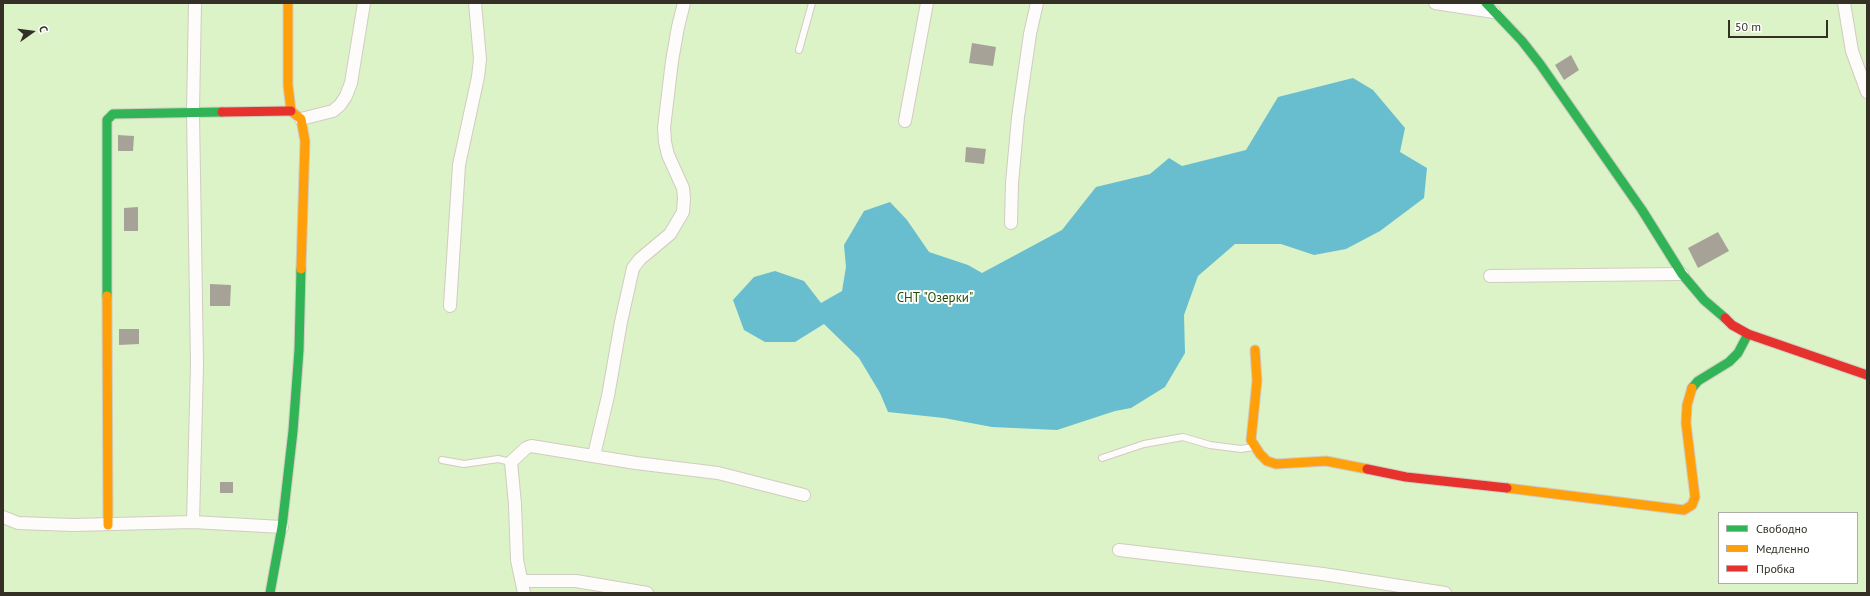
<!DOCTYPE html>
<meta charset="utf-8">
<style>
body{margin:0}
#map{position:relative;width:1870px;height:596px;overflow:hidden;background:#f5eee1;font-family:"PT Sans",sans-serif}
canvas{display:block}
.frame{position:absolute;inset:0;border:4px solid #343026;pointer-events:none}
.legend{position:absolute;left:1718px;top:512px;width:140px;height:72px;box-sizing:border-box;background:#fff;border:1px solid #aeaca8;margin:0;padding:5px 7px;list-style:none;font-size:12px;color:#343026}
.legend li{display:flex;align-items:center;gap:8px;height:20px}
.legend b{width:20px;border:1px solid #aeaca8}
.north{position:absolute;left:12px;top:12px;width:40px;height:40px;-webkit-text-stroke:3px #fff;paint-order:stroke;rotate:76deg;font-size:11px;font-weight:700;line-height:16px;text-align:center;color:#343026}
.north::after{content:'';display:block;margin:auto;width:14px;height:18px;background:#343026;clip-path:polygon(50% 0,100% 100%,50% 72%,0 100%)}
.scale{position:absolute;left:1728px;top:20px;width:100px;height:18px;box-sizing:border-box;border:2px solid #343026;border-top:0;padding-left:5px;font-size:12px;line-height:14px;white-space:nowrap;color:#343026;-webkit-text-stroke:3px #fff;paint-order:stroke}
</style>
<div id="map">
<canvas width="1870" height="596"></canvas>
<div class="frame"></div>
<ul class="legend">
<li><b style="height:5px;background:#30b455"></b>Свободно</li>
<li><b style="height:5px;background:#ff9f0a"></b>Медленно</li>
<li><b style="height:5px;background:#e5322d"></b>Пробка</li>
</ul>
<div class="north">С</div>
<div class="scale">50 m</div>
</div>
<script>
const context = document.querySelector('canvas').getContext('2d');
context.lineJoin = 'round';
function paint(path, color) { context.fillStyle = color; context.fill(path, 'evenodd'); }
const shape = rows => new Path2D(rows.map(r => 'M' + r).join(''));
function stroke(path, color, width, dash) { context.strokeStyle = color; context.lineWidth = width; context.lineCap = dash ? 'butt' : 'round'; context.setLineDash(dash || []); context.stroke(path); }
function label(font, color, halo, rows, align = 'center') {
  context.font = font + ' "PT Sans",sans-serif'; context.lineWidth = 4; context.setLineDash([]); context.textBaseline = 'middle'; context.strokeStyle = halo; context.fillStyle = color; for (const [text, x, y, turn = 0] of rows) {
    context.save(); context.translate(x, y); context.rotate((+turn || 0) * Math.PI / 180); context.textAlign = isNaN(turn) ? turn : align; if (halo) context.strokeText(text, 0, 0); context.fillText(text, 0, 0); context.restore();
  }
}
paint(shape([
 [3,3,1867,3,1867,593,3,593],
 [1719,513,1857,513,1857,583,1719,583]
]), '#dcf2c7');
paint(shape([
 [1353,78,1373,90,1405,128,1400,152,1427,168,1424,198,1380,231,1346,249,1314,255,1281,244,1235,244,1198,276,1184,315,1185,353,1165,387,1131,408,1115,411,1057,430,992,427,944,418,888,412,880,393,859,358,824,324,795,342,765,342,744,330,733,300,754,277,775,271,804,281,821,303,842,291,846,267,844,245,864,211,890,202,907,220,929,252,968,265,982,273,1062,230,1096,187,1150,174,1169,158,1182,166,1246,150,1278,97]
]), '#68becf');
paint(shape([
 [972,43,996,47,993,66,969,63],
 [1571,55,1579,70,1564,80,1555,65],
 [118,135,134,136,133,151,118,151],
 [966,147,986,149,984,164,965,162],
 [138,207,138,231,124,231,124,208],
 [1718,232,1729,251,1698,268,1688,248],
 [210,284,231,285,230,306,210,306],
 [119,329,139,329,139,344,119,345],
 [220,482,233,482,233,493,220,493]
]), '#a7a298');
const lane = shape([
 [799,50,812,3],
 [1102,458,1144,444,1183,437,1210,445,1241,449,1253,447],
 [442,460,464,464,498,459,511,462]
]);
const street = shape([
 [1435,3,1494,12],
 [1844,3,1852,51,1867,92],
 [301,119,333,111,340,105,346,96,351,83,364,3],
 [905,121,927,3],
 [1011,223,1012,183,1018,117,1030,34,1037,3],
 [1490,276,1682,274],
 [450,306,459,165,478,77,480,59,475,3],
 [594,455,608,396,621,322,633,268,640,259,670,234,683,212,684,198,683,188,668,155,665,142,664,128,672,61,678,27,684,3],
 [3,517,18,523,73,525,193,522,282,527],
 [193,522,197,365,193,112,195,3],
 [1119,550,1323,574,1445,593],
 [522,581,576,581,647,593],
 [524,593,517,560,515,504,511,462,526,448,531,446,636,463,718,473,804,495]
]);
const fast = shape([
 [1486,3,1522,41,1540,64,1642,210,1682,274,1704,300,1725,318],
 [107,296,107,120,113,114,222,112],
 [1692,388,1698,381,1729,362,1738,353,1748,334],
 [270,593,282,527,293,431,299,350,301,269]
]);
const slow = shape([
 [288,3,288,85,291,111,301,119,305,141,301,269],
 [107,296,108,525],
 [1255,350,1257,381,1251,440,1260,454,1267,461,1276,464,1326,461,1367,469],
 [1507,488,1684,510,1692,505,1695,497,1686,423,1687,405,1692,388]
]);
const jam = shape([
 [222,112,291,111],
 [1725,318,1732,325,1748,334,1867,375],
 [1367,469,1406,477,1507,488]
]);
stroke(lane, '#d1ccc1', 8);
stroke(street, '#d1ccc1', 14);
stroke(fast, '#d1ccc1', 11);
stroke(slow, '#d1ccc1', 11);
stroke(jam, '#d1ccc1', 11);
stroke(lane, '#fefcfa', 6);
stroke(street, '#fefcfa', 12);
stroke(fast, '#30b455', 9);
stroke(slow, '#ff9f0a', 9);
stroke(jam, '#e5322d', 9);
label('13px', '#234f00', '#fff', [
 ["СНТ \"Озерки\"",935,298]
]);
</script>
